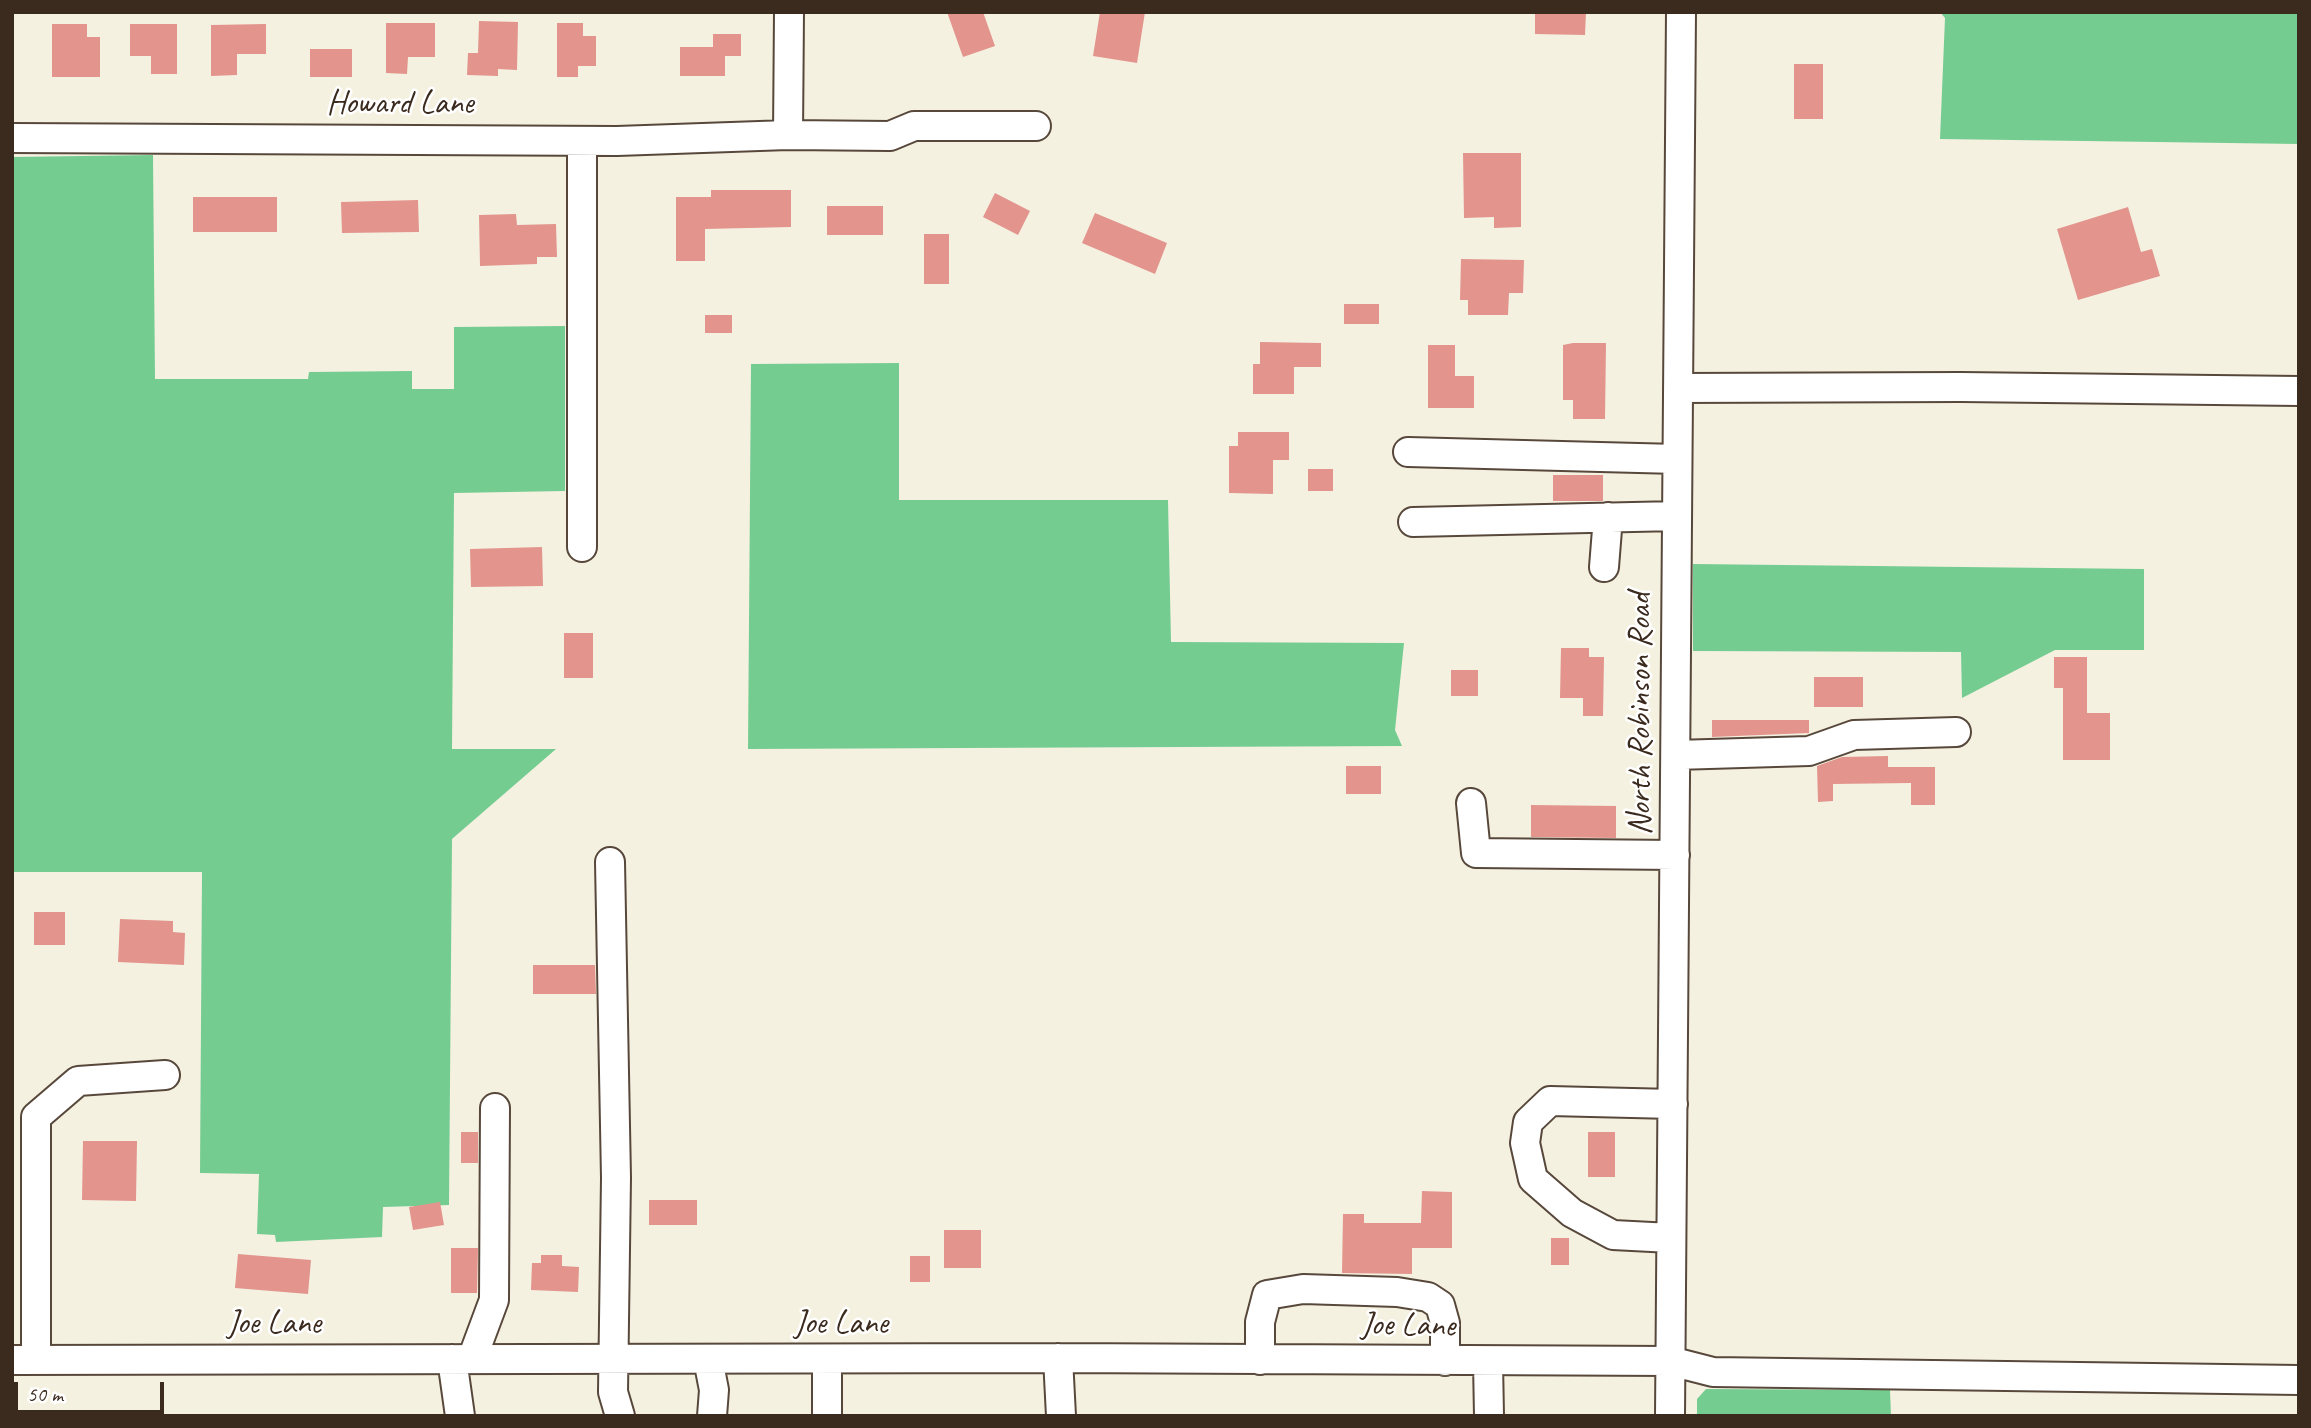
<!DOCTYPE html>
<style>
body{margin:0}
#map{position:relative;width:2311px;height:1428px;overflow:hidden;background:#f5f1e1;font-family:Caveat,sans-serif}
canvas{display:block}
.frame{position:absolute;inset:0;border:14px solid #3b2a1e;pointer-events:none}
.scale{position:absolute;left:14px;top:1382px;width:150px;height:32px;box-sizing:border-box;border:4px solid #3b2a1e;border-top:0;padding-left:9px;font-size:21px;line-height:24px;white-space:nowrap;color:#3b2a1e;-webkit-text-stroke:5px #fff;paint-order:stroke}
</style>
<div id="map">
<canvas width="2311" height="1428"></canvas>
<div class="frame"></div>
<div class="scale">50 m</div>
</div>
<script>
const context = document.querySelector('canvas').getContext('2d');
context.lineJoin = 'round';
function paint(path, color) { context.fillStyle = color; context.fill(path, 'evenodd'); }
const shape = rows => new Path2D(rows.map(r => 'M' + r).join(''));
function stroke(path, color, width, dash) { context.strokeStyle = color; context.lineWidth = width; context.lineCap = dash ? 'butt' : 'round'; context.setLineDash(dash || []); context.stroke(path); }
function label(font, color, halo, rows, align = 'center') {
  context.font = font + ' Caveat,sans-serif'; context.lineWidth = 5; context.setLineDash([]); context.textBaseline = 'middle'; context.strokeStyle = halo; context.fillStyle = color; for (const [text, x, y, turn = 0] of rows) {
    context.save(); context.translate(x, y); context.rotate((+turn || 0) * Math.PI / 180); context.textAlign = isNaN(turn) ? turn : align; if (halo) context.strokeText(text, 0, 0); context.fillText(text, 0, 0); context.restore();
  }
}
paint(shape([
 [1940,12,2299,12,2299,144,1940,139,1945,18],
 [153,155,155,379,308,379,309,372,412,371,412,389,454,389,454,327,565,326,565,491,454,493,452,749,556,749,452,839,449,1205,383,1207,382,1237,276,1242,275,1235,257,1234,259,1174,200,1173,202,872,12,872,12,157],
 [899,363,899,500,1168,500,1171,642,1404,643,1395,730,1402,746,748,749,751,364],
 [1693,564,2144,569,2144,650,2055,650,1962,698,1961,652,1693,651],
 [1706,1389,1890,1390,1891,1416,1697,1416,1697,1399]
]), '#75cc91');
paint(shape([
 [947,12,983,12,995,46,963,57],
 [1100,12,1145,12,1137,63,1093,56],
 [1535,12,1586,12,1585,35,1535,34],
 [479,21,518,22,517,70,498,69,498,76,467,75,468,53,478,53],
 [386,23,435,23,435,57,408,57,407,74,386,73],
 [557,23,583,23,583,36,596,36,596,66,578,66,578,77,557,77],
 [52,24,87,24,87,37,100,37,100,77,52,77],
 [130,24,177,24,177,74,151,74,151,56,130,56],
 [266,24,266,54,237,54,237,75,211,76,211,25],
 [713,34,741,34,741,56,725,56,725,76,680,76,680,47,713,47],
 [310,49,352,49,352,77,310,77],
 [1794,64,1823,64,1823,119,1794,119],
 [1463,153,1521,153,1521,227,1494,228,1494,217,1464,218],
 [711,190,791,190,791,227,705,229,705,261,676,261,676,197,711,197],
 [995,193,1030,211,1018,235,983,217],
 [193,197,277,197,277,232,193,232],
 [418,200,419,232,342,233,341,202],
 [827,206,883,206,883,235,827,235],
 [2128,207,2141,252,2152,249,2160,276,2078,300,2057,229],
 [1095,213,1167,243,1155,274,1082,243],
 [516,214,517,225,556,224,557,257,537,257,537,264,480,266,479,215],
 [924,234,949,234,949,284,924,284],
 [1461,259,1524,260,1523,293,1509,293,1508,315,1468,315,1468,300,1460,300],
 [1344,304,1379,304,1379,324,1344,324],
 [705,315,732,315,732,333,705,333],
 [1260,342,1321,343,1321,367,1294,367,1294,394,1253,394,1253,364,1260,364],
 [1573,343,1606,343,1605,419,1573,419,1573,400,1563,400,1563,345],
 [1428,345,1455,345,1455,376,1474,376,1474,408,1428,408],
 [1238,432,1289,432,1289,460,1273,460,1273,494,1229,493,1229,446,1238,446],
 [1308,469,1333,469,1333,491,1308,491],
 [1553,475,1603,475,1603,501,1553,501],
 [542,547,543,586,471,587,470,549],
 [564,633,593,633,593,678,564,678],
 [1561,648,1589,648,1589,657,1604,657,1603,716,1583,716,1583,698,1560,698],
 [2054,657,2087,657,2087,713,2110,713,2110,760,2063,760,2063,688,2054,688],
 [1451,670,1478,670,1478,696,1451,696],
 [1814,677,1863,677,1863,707,1814,707],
 [1712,720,1809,720,1809,733,1712,737],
 [1888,756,1888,767,1935,767,1935,805,1911,805,1911,783,1833,784,1833,801,1818,802,1817,766,1842,757],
 [1346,766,1381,766,1381,794,1346,794],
 [1531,805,1616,806,1616,838,1531,837],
 [34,912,65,912,65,945,34,945],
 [120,919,173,921,173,932,185,933,184,965,118,962],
 [533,965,595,965,596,994,533,994],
 [461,1132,478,1132,478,1163,461,1163],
 [1588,1132,1615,1132,1615,1177,1588,1177],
 [83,1141,137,1141,136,1201,82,1200],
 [1422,1191,1452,1192,1452,1248,1412,1248,1412,1274,1342,1273,1343,1214,1364,1214,1364,1223,1421,1223],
 [649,1200,697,1200,697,1225,649,1225],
 [440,1202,444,1225,413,1230,409,1207],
 [944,1230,981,1230,981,1268,944,1268],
 [1551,1238,1569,1238,1569,1265,1551,1265],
 [451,1248,478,1248,477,1293,451,1293],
 [238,1254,311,1260,308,1294,235,1288],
 [541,1255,562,1255,562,1266,579,1267,578,1292,531,1290,532,1263,541,1263],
 [910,1256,930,1256,930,1282,910,1282]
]), '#e2948d');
const minor = shape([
 [788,135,789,12],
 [12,138,617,141,788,135,890,136,914,126,1036,126],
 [582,141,582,547],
 [1678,388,1961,387,2299,391],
 [1408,452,1677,459],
 [1413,522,1677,516],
 [1604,567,1608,517],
 [1676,755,1809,751,1854,735,1956,732],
 [1471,803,1476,853,1675,855],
 [610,862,616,1178,613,1392,620,1416],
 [1671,1238,1613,1235,1572,1213,1533,1179,1525,1143,1528,1122,1550,1101,1673,1104],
 [1058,1358,1061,1416],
 [452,1359,460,1416],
 [472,1359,494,1300,495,1108],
 [708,1359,714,1390,712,1416],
 [827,1359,827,1416],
 [12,1360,1058,1358,1670,1361,1713,1372,2299,1380],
 [36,1360,36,1117,78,1081,165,1075],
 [1260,1360,1260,1322,1267,1295,1303,1289,1397,1292,1428,1297,1440,1305,1445,1323,1445,1361],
 [1488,1362,1489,1416],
 [1670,1416,1681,12]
]);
stroke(minor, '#57483b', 32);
stroke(minor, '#fff', 28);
label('33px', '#3b2a1e', '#fff', [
 ["Howard Lane",400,104],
 ["North Robinson Road",1641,714,-90],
 ["Joe Lane",274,1324],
 ["Joe Lane",841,1324],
 ["Joe Lane",1408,1326,1]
]);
</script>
